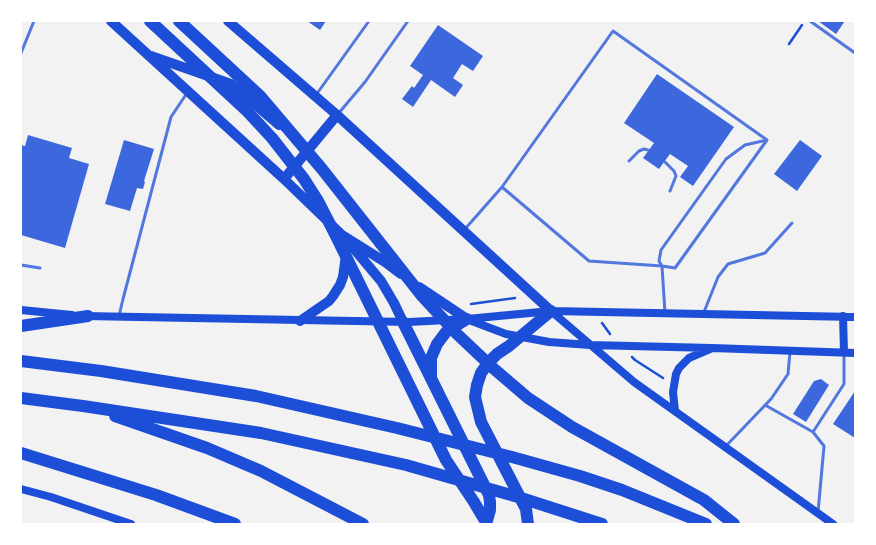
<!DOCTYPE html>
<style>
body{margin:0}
#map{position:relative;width:876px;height:545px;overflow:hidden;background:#f2f2f2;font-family:Signika,sans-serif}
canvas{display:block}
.frame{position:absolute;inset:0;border:22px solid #fff;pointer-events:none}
</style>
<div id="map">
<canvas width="876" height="545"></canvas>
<div class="frame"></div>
</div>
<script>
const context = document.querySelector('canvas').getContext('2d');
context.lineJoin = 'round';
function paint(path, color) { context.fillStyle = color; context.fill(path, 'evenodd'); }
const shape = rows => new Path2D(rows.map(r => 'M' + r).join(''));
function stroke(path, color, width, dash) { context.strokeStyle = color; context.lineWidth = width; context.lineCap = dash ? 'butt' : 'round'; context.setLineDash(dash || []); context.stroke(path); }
paint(shape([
 [307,21,326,21,320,30],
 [818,21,845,21,836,34],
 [438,25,483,56,473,71,462,64,453,78,463,85,455,97,431,80,413,107,402,99,412,86,414,88,423,75,410,66],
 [657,74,734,127,693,186,680,177,688,166,670,154,659,169,643,158,654,143,624,123],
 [28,135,72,148,69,158,89,164,65,248,21,235,21,145,25,146],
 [124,140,154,149,144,181,145,182,143,189,137,188,130,211,105,204],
 [800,140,822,156,797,191,774,174],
 [821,379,829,385,806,422,793,414,814,381],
 [855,391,855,438,833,424]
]), '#3d67dc');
stroke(shape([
 [789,44,802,25],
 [471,304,515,298],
 [602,323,610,334],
 [632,357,635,360,663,378]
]), '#1d4ed8', 2.5);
stroke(shape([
 [810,21,855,53],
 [21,53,34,21],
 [316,95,369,21],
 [338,114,365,82,408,21],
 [629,161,639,151,644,149,648,150],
 [665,162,674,171,676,176,670,191],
 [465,229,502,187,613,31,767,140,675,268,662,266,589,261,502,187],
 [21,265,40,268],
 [704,312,718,277,728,264,765,253,792,223],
 [665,313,662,266,659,261,661,250,726,159,745,145,767,140],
 [119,316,123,299,171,117,187,93],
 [765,405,813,432],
 [725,447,771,399,788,374,790,352],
 [818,512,824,446,813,432,844,384,844,354]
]), '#5277de', 3);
stroke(shape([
 [21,310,72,315],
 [551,311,634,382,833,524],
 [84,316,409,322,467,319,551,311,855,317],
 [843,316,844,352],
 [469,320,506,334,549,342,590,345,712,348,855,353],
 [675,411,673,392,676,374,679,368,689,358,710,349],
 [21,489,51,497,131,524]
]), '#1d4ed8', 8);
stroke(shape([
 [111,21,284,179,342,235,385,262,401,274],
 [228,21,337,115,551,311],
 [151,56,231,84,279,125],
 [284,179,337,115],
 [350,244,381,281,394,303,403,322],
 [419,287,467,319],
 [300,321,329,301,333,296,340,285,343,277,346,255]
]), '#1d4ed8', 10);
stroke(shape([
 [150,21,246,110,272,138,304,179,318,201,335,234,446,460,474,502,487,524],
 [179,21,260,96,322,169,422,296,457,334,493,368,528,398,572,427,704,500,734,524],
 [403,322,489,495,490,502,490,510,486,524],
 [21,326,88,316],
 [21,361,101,371,256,396,397,428,512,457,580,476,622,490,706,524],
 [431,378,431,358,437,344,446,332,467,319],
 [21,398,83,406,261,433,406,465,518,497,602,524],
 [115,416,207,448,261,471,363,524],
 [21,453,156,495,235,524],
 [528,524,526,509,481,422,475,397,477,385,481,373,488,363,497,354,509,346,551,311]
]), '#1d4ed8', 12);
</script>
